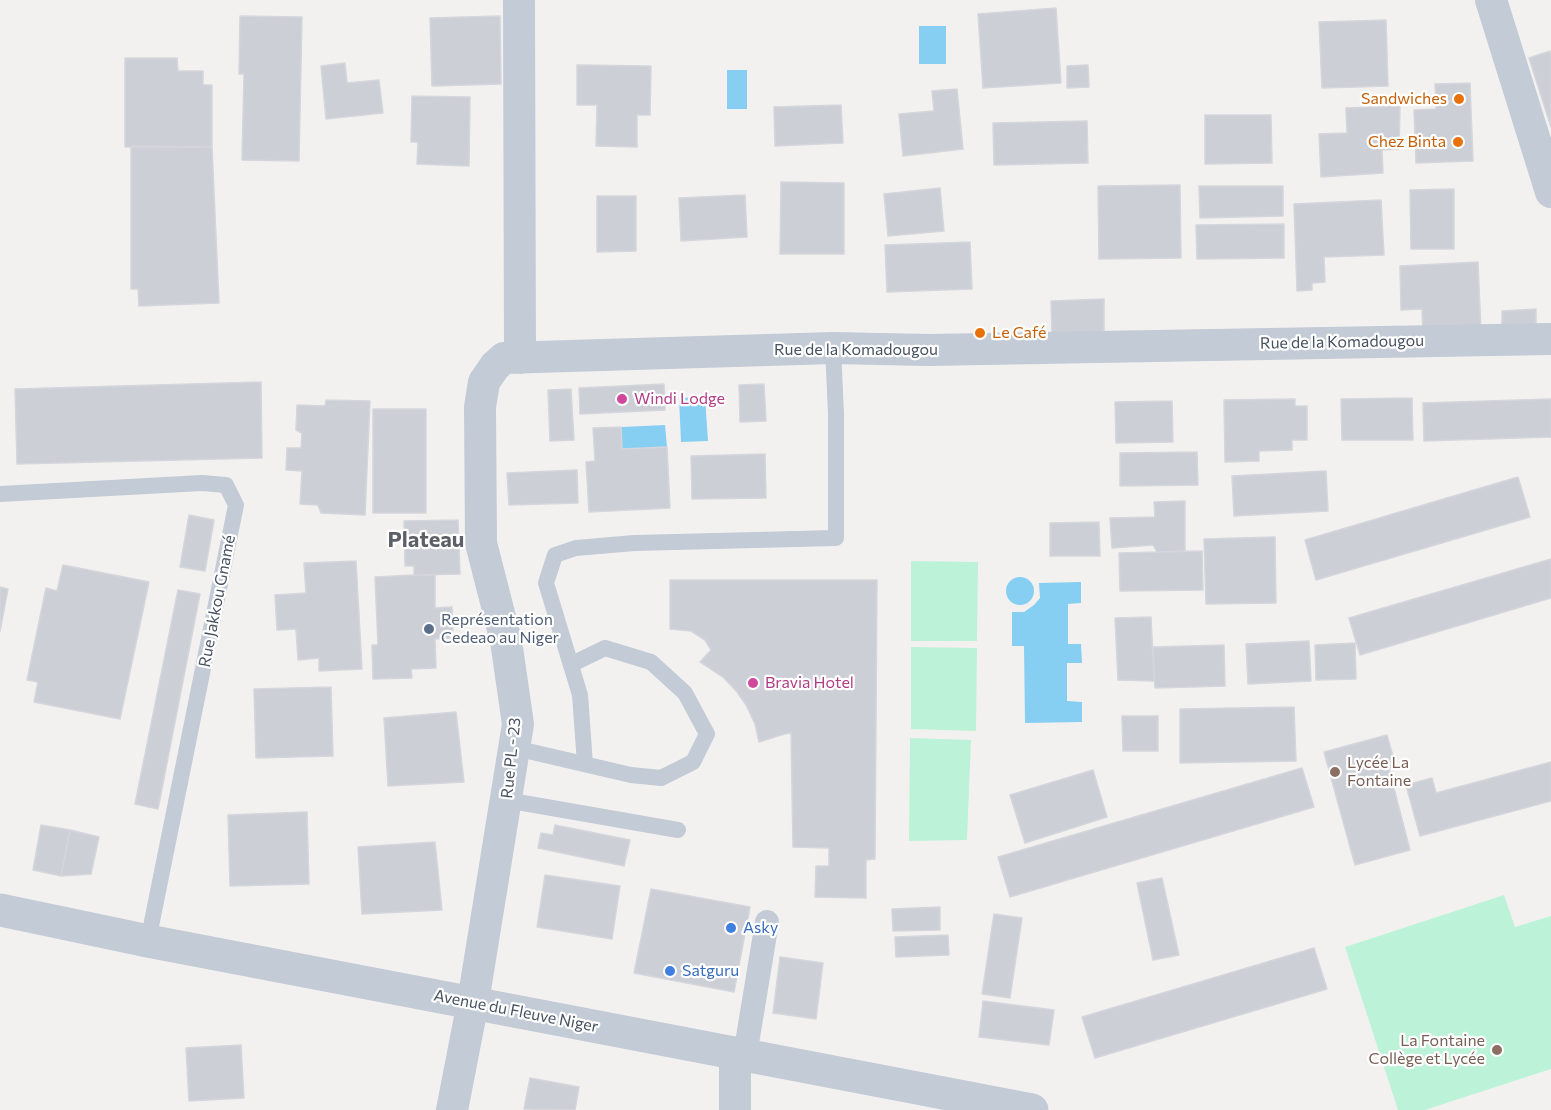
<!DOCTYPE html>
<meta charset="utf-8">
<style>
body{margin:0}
canvas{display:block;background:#f3f1f0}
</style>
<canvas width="1551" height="1110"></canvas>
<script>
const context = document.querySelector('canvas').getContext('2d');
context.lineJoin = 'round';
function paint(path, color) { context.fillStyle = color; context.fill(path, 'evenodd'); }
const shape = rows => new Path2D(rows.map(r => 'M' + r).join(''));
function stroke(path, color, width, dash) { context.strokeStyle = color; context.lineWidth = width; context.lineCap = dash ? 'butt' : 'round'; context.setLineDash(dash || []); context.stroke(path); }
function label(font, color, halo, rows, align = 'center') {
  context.font = font + ' Commissioner,sans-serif'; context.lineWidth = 4.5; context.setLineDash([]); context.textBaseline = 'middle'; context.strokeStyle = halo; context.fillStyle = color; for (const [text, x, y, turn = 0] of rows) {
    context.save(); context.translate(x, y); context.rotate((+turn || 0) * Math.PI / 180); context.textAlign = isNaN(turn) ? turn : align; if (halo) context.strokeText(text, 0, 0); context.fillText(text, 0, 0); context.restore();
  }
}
paint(shape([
 [911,561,978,562,977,641,911,641],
 [911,647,977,648,976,731,911,729],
 [910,738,971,740,967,840,909,841],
 [1504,895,1515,927,1551,916,1551,1069,1425,1110,1398,1110,1345,947]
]), '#bcf3d8');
paint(shape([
 [919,26,946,26,946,64,919,64],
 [727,70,747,70,747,109,727,109],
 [705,397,708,441,681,442,679,398],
 [665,425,667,447,622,449,621,427],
 '1006 591a14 14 0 1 1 28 0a14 14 0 1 1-28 0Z',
 [1081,582,1081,603,1068,604,1068,644,1081,644,1082,663,1067,663,1067,701,1082,702,1082,722,1025,723,1024,646,1012,646,1012,612,1024,612,1034,605,1040,598,1039,583]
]), '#86cff3');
const building = shape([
 [1056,8,1061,83,983,88,978,14,1056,8],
 [240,16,302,17,299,161,242,160,244,74,239,74,240,16],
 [500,16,501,84,432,86,430,18,500,16],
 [1386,20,1388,86,1322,88,1319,22,1386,20],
 [1550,51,1551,55,1551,127,1529,58,1550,51],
 [125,58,177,58,178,71,203,71,203,85,212,85,212,147,125,147,125,58],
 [345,63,347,83,379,80,383,113,326,119,321,66,345,63],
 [577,65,651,66,650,115,637,115,637,147,596,146,597,105,577,105,577,65],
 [1088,65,1089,87,1067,88,1067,66,1088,65],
 [1470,83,1473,161,1416,163,1414,110,1436,109,1435,84,1470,83],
 [957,89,963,149,903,156,899,114,934,111,932,91,957,89],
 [412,96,470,97,469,166,417,164,418,142,411,142,412,96],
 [841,105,843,143,775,146,774,107,841,105],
 [1400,106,1399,149,1382,150,1383,173,1321,177,1319,134,1347,133,1346,108,1400,106],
 [1205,115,1271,115,1272,163,1205,164,1205,115],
 [1087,121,1088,163,994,165,993,123,1087,121],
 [131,146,212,147,219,303,139,306,138,289,131,289,131,146],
 [781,182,844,183,844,254,780,254,781,182],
 [1180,185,1181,258,1099,259,1098,186,1180,185],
 [1199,186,1283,186,1283,216,1200,218,1199,186],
 [940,188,944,231,888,236,884,194,940,188],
 [1454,189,1454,249,1411,249,1410,190,1454,189],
 [745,195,747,237,681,241,679,198,745,195],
 [597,196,636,196,636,251,597,252,597,196],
 [1381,200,1384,255,1324,257,1325,282,1312,283,1312,290,1297,291,1294,204,1381,200],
 [1284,224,1284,258,1197,259,1196,225,1284,224],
 [970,242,972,289,887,292,885,245,970,242],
 [1478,262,1481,332,1423,334,1422,309,1401,310,1400,266,1478,262],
 [1104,299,1104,334,1052,335,1051,301,1104,299],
 [1536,309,1536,334,1502,335,1502,311,1536,309],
 [261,382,262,458,17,464,15,389,261,382],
 [664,384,665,410,580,414,579,388,664,384],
 [764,384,766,421,740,422,739,385,764,384],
 [571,389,574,440,550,441,548,390,571,389],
 [1412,398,1413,440,1342,440,1341,399,1412,398],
 [1295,399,1295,406,1307,406,1307,440,1292,440,1292,450,1259,451,1259,461,1225,462,1224,400,1295,399],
 [1551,399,1551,437,1424,441,1423,403,1551,399],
 [326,400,370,401,365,515,321,513,318,505,300,504,302,471,286,470,287,448,301,448,302,433,296,430,297,405,325,406,326,400],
 [1172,401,1173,442,1116,443,1115,402,1172,401],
 [373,409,426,409,426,513,373,513,373,409],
 [621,427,622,449,667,447,670,508,589,512,586,462,595,461,593,428,621,427],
 [1197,452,1198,485,1120,486,1120,453,1197,452],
 [765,454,766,498,692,499,691,456,765,454],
 [577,470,578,503,509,505,507,473,577,470],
 [1326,471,1328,511,1234,516,1232,476,1326,471],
 [1518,477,1530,517,1316,580,1305,540,1518,477],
 [1185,501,1185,551,1157,552,1153,545,1112,548,1110,518,1155,517,1154,502,1185,501],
 [189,515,214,520,205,571,180,567,189,515],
 [458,520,460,574,414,575,414,566,405,566,404,521,458,520],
 [1099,522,1100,556,1050,556,1050,523,1099,522],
 [1275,537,1276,603,1206,604,1204,539,1275,537],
 [1202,551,1203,590,1120,591,1119,553,1202,551],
 [1551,559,1551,598,1360,655,1349,618,1551,559],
 [356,561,362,669,319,671,319,658,298,660,296,629,277,630,275,595,306,593,304,563,356,561],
 [63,565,149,582,120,719,34,702,38,682,27,680,46,588,57,591,63,565],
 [414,575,435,575,435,608,452,607,453,638,435,639,436,668,411,669,412,678,373,679,372,645,378,645,375,577,414,575],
 [670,580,877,580,875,859,866,860,866,898,815,897,816,866,829,866,829,848,793,847,791,732,759,742,755,724,746,705,737,692,724,678,700,662,711,650,705,640,691,631,670,629,670,580],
 [0,587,8,589,0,631,0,587],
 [178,590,200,594,158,809,135,804,178,590],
 [1151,617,1154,681,1118,680,1115,618,1151,617],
 [1309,641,1311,681,1248,684,1246,644,1309,641],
 [1355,643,1356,679,1316,680,1315,645,1355,643],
 [1224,645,1225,686,1155,688,1153,647,1224,645],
 [331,687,333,756,256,758,254,689,331,687],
 [1294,707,1296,761,1180,763,1180,709,1294,707],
 [456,712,464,782,388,786,384,718,456,712],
 [1122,716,1158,716,1158,751,1123,751,1122,716],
 [1387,735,1396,767,1389,769,1410,850,1355,865,1324,752,1387,735],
 [1551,762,1551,801,1420,836,1406,785,1432,778,1436,793,1551,762],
 [1302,768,1314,807,1010,897,998,857,1302,768],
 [1093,770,1107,817,1025,843,1010,795,1093,770],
 [307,812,309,884,230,886,228,815,307,812],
 [41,825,70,830,61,876,33,870,41,825],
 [555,825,630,840,624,866,538,848,541,833,553,835,555,825],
 [70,830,99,837,91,874,61,876,70,830],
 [435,842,442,910,362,914,358,847,435,842],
 [545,875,620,886,612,939,537,927,545,875],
 [1162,878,1179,955,1153,960,1137,883,1162,878],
 [651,889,750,907,734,992,634,973,651,889],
 [940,907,940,930,893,931,892,909,940,907],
 [994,914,1022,918,1010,998,982,994,994,914],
 [948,935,949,955,896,957,895,937,948,935],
 [1314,948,1327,989,1095,1058,1082,1017,1314,948],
 [780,957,823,963,816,1019,773,1013,780,957],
 [983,1001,1054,1010,1049,1045,979,1037,983,1001],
 [241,1045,244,1098,189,1101,186,1048,241,1045],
 [530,1078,579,1087,575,1110,524,1109,530,1078]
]);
paint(building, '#cccfd6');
stroke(building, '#d4d6dc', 1.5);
stroke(shape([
 [0,494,202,483,226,485,236,505,148,941],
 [515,748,631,775,661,778,693,762,707,734,685,693,651,662,605,648,572,664],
 [585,764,580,695,546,583,555,555,576,548,634,543,836,538,836,414,833,348],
 [506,800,678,830]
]), '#c3cbd6', 16);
stroke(shape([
 [745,1055,767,922]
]), '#c3cbd6', 24);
stroke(shape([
 [519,0,520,358],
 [1491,0,1551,192],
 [452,1110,473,1002,518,724,506,641,481,543,480,407,484,382,495,366,504,358,833,348,928,350,1551,339],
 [735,1110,735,1053]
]), '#c3cbd6', 32);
stroke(shape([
 [0,910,148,941,1032,1110]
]), '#c3cbd6', 33);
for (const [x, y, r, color] of [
 [1459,99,6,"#e8710a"],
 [1458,142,6,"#e8710a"],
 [980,333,6,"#e8710a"],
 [622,399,6,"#d1479c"],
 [429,629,6,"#5c6f8a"],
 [753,683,6,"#d1479c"],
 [1335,772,6,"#8d6e63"],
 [731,928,6,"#3f7fe0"],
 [670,971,6,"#3f7fe0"],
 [1497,1050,6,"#8d6e63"]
]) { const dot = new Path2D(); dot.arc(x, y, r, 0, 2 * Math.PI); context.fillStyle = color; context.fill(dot); stroke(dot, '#fff', 2); }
label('16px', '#c56008', '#fff', [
 ["Sandwiches",1447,99],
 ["Chez Binta",1446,142],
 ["Le Café",992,333,"left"]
], 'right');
label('16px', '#475160', '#fff', [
 ["Rue de la Komadougou",1342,342,-1],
 ["Rue de la Komadougou",856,350],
 ["Rue Jakkou Gnamé",217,601,-79],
 ["Rue PL - 23",511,758,-84],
 ["Avenue du Fleuve Niger",516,1011,11]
]);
label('16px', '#b23c85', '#fff', [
 ["Windi Lodge",634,399],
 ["Bravia Hotel",765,683]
], 'left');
label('16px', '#4e5e75', '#fff', [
 ["Représentation",441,620],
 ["Cedeao au Niger",441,638]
], 'left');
label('16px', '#785e54', '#fff', [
 ["Lycée La",1347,763],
 ["Fontaine",1347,781],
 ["La Fontaine",1485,1041,"right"],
 ["Collège et Lycée",1485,1059,"right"]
], 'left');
label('16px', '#366cbe', '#fff', [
 ["Asky",743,928],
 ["Satguru",682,971]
], 'left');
label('bold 22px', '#5c6066', '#fff', [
 ["Plateau",426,540]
]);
</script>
